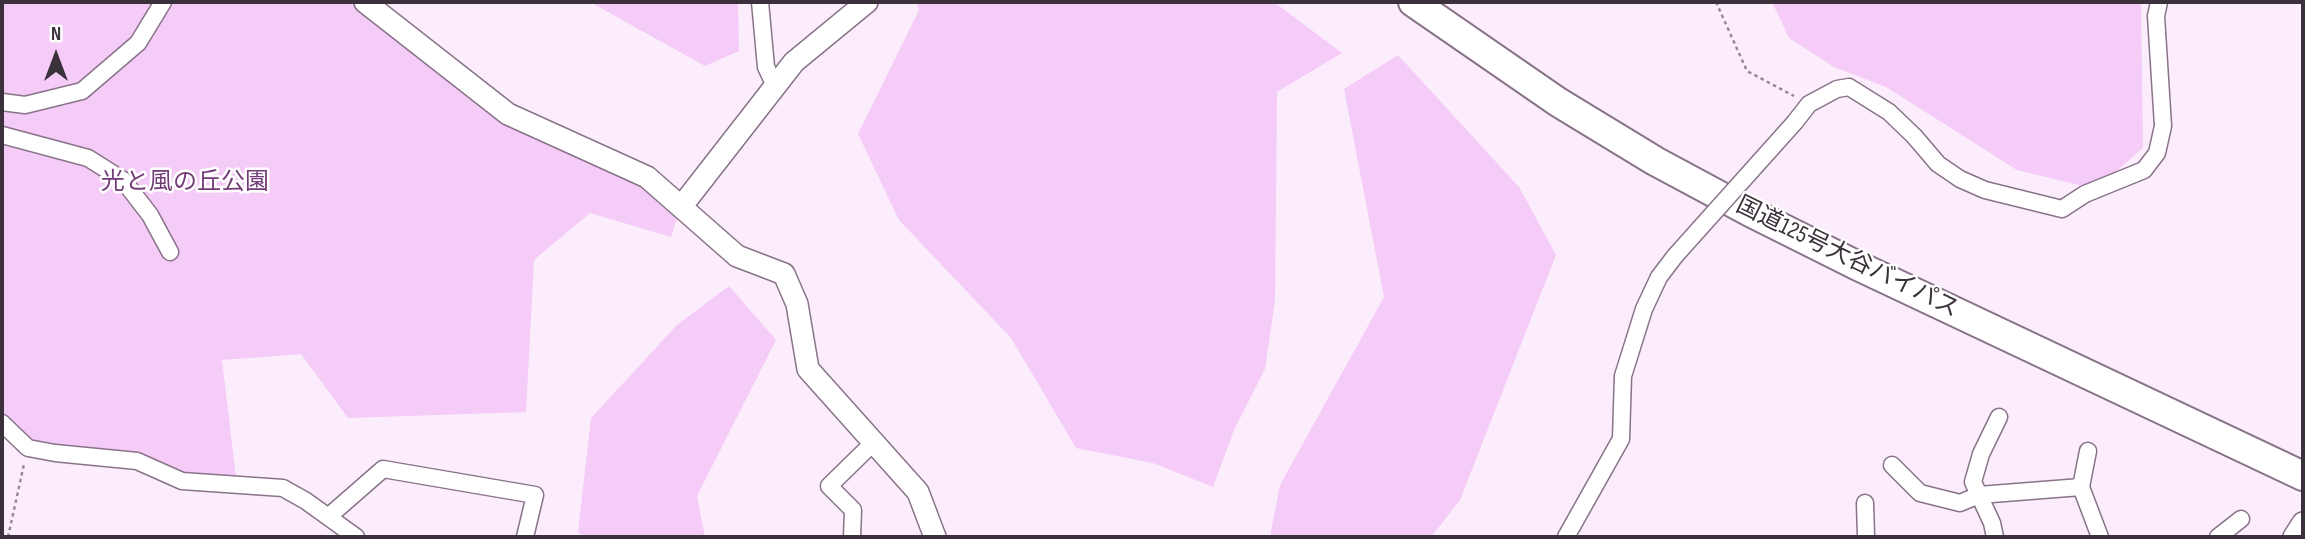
<!DOCTYPE html>
<meta charset="utf-8">
<style>
body{margin:0}
#map{position:relative;width:2305px;height:539px;overflow:hidden;background:#fbedfc;font-family:"Sofia Sans Condensed",sans-serif}
canvas{display:block}
.frame{position:absolute;inset:0;border:4px solid #3a313b;pointer-events:none}
.north{position:absolute;left:21px;top:21px;width:70px;height:70px;-webkit-text-stroke:5px #fff;paint-order:stroke;rotate:0deg;font-size:19px;font-weight:700;line-height:28px;text-align:center;color:#3a313b}
.north::after{content:'';display:block;margin:auto;width:24px;height:32px;background:#3a313b;clip-path:polygon(50% 0,100% 100%,50% 72%,0 100%)}
</style>
<div id="map">
<canvas width="2305" height="539"></canvas>
<div class="frame"></div>
<div class="north">N</div>
</div>
<script>
const context = document.querySelector('canvas').getContext('2d');
context.lineJoin = 'round';
function paint(path, color) { context.fillStyle = color; context.fill(path, 'evenodd'); }
const shape = rows => new Path2D(rows.map(r => 'M' + r).join(''));
function stroke(path, color, width, dash) { context.strokeStyle = color; context.lineWidth = width; context.lineCap = dash ? 'butt' : 'round'; context.setLineDash(dash || []); context.stroke(path); }
function label(font, color, halo, rows, align = 'center') {
  context.font = font + ' "Sofia Sans Condensed","Noto Sans JP",sans-serif'; context.lineWidth = 5; context.setLineDash([]); context.textBaseline = 'middle'; context.strokeStyle = halo; context.fillStyle = color; for (const [text, x, y, turn = 0] of rows) {
    context.save(); context.translate(x, y); context.rotate((+turn || 0) * Math.PI / 180); context.textAlign = isNaN(turn) ? turn : align; if (halo) context.strokeText(text, 0, 0); context.fillText(text, 0, 0); context.restore();
  }
}
paint(shape([
 [2,2,365,2,508,114,681,207,671,237,590,213,534,260,526,412,348,418,301,354,222,360,237,486,182,481,137,461,28,448,2,423],
 [590,2,738,2,739,51,705,66],
 [916,2,1274,2,1342,53,1277,92,1275,300,1265,369,1234,430,1213,487,1153,463,1076,448,1011,338,899,220,858,134,919,10],
 [1772,2,2141,2,2143,148,2096,189,2017,170,1886,87,1834,67,1789,38],
 [1398,55,1519,187,1556,255,1460,500,1431,537,1270,537,1280,485,1384,297,1344,89],
 [729,286,776,340,697,496,705,537,585,537,578,532,591,418,677,325]
]), '#f5cbf7');
const street = shape([
 [760,2,766,67,775,86],
 [2,102,25,105,82,91,138,43,163,2],
 [1795,122,1809,104,1837,89,1849,87,1889,112,1914,136,1938,164,1960,179,1985,190,2062,209,2085,194,2144,170,2157,153,2163,126,2156,16,2159,2],
 [2,135,88,158,123,180,150,215,170,252],
 [2,423,28,448,55,453,137,461,182,481,283,488,306,501,356,537],
 [2088,451,2081,487,2100,537],
 [1892,465,1920,493,1960,503,1979,495,2081,487],
 [1865,503,1866,537],
 [328,517,383,469,535,495,525,537],
 [852,537,853,510,829,486,874,442],
 [1566,537,1621,439,1623,376,1644,309,1659,277,1675,256],
 [1995,537,1992,523,1973,482,1981,454,1999,417],
 [2218,537,2241,519]
]);
const secondary = shape([
 [365,2,508,114,647,177,737,256,784,274,797,304,808,369,918,492,935,537],
 [681,207,794,62,867,2],
 [2294,537,2303,523]
]);
const highway = shape([
 [1413,2,1558,102,1655,161,1750,212,1854,264,2303,476]
]);
stroke(street, '#887389', 19);
stroke(secondary, '#887389', 24);
stroke(highway, '#887389', 32);
stroke(shape([
 [1716,2,1747,71,1794,96],
 [8,537,24,464]
]), '#968a97', 2.5, [3.5, 3.5]);
stroke(street, '#fff', 16);
stroke(secondary, '#fff', 21);
stroke(highway, '#fff', 28);
const streetBridge = shape([
 [1675,256,1795,122]
]);
stroke(streetBridge, '#887389', 19, []);
stroke(streetBridge, '#fff', 16);
label('24px', '#733b77', '#fff', [
 ["光と風の丘公園",185,183]
]);
label('24px', '#3a313b', '#fff', [
 ["国道125号大谷バイパス",1847,258,26]
]);
</script>
